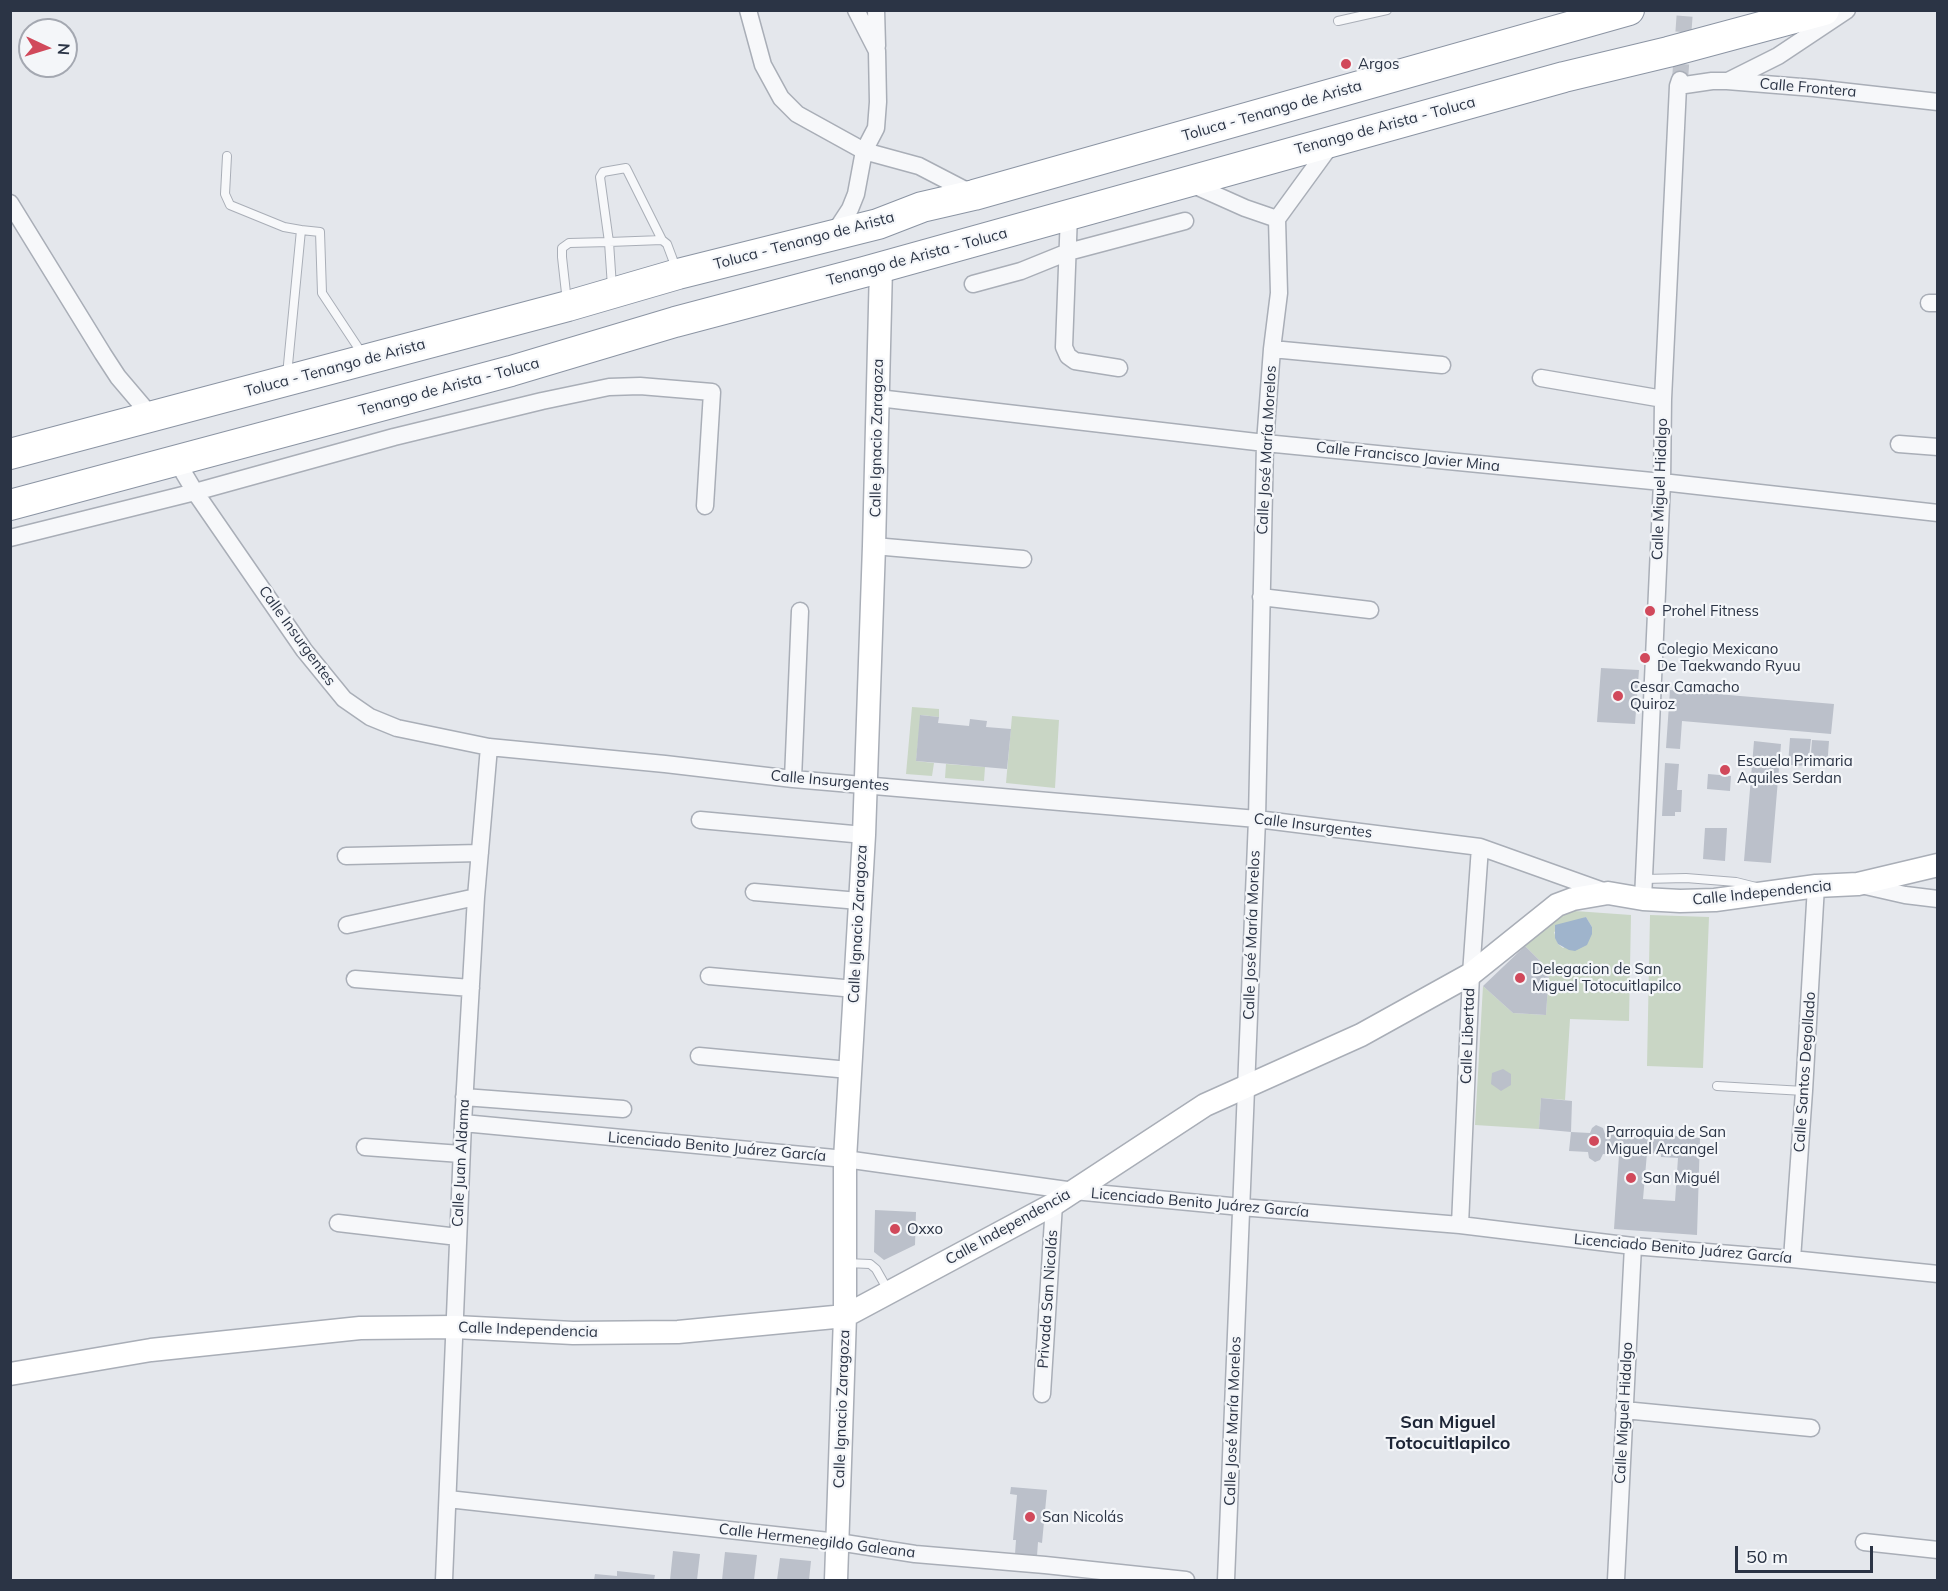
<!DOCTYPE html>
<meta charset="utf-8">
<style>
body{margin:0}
#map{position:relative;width:1948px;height:1591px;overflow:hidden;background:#e4e7ec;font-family:Mulish,sans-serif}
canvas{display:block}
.frame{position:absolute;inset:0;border:12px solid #2b3445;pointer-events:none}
.north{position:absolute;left:18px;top:18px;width:60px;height:60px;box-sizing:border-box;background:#f4f6f9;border:2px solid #a4a8b1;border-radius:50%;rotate:94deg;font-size:16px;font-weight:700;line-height:24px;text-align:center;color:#2b3445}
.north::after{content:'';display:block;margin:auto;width:21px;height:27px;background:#d1495b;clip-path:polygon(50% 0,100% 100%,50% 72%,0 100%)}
.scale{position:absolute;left:1735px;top:1546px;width:138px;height:27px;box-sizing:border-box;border:3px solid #2b3445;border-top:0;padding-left:8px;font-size:18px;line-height:21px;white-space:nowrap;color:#2b3445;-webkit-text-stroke:4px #f4f6f9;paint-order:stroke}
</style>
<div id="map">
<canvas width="1948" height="1591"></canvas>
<div class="frame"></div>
<div class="north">N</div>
<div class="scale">50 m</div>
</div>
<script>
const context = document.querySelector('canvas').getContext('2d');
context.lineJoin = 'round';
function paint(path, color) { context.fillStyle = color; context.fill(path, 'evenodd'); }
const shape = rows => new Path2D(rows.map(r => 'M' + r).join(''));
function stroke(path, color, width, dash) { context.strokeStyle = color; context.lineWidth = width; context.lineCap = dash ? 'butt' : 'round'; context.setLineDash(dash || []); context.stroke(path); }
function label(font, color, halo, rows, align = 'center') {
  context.font = font + ' Mulish,sans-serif'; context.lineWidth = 4.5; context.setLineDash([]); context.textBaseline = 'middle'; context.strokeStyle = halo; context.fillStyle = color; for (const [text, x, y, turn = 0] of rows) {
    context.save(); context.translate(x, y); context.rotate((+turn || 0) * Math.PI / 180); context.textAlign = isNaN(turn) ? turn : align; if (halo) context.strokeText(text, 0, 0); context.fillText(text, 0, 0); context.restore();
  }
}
paint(shape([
 [912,707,939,709,939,717,921,715,916,761,934,763,932,776,906,774],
 [1012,716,1059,720,1055,788,1006,783],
 [946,764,985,767,984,781,945,778],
 [1561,910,1631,915,1629,1021,1570,1019,1565,1100,1541,1098,1539,1129,1475,1125,1483,986,1513,1013,1546,1015,1549,970,1525,946],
 [1586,917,1592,927,1563,948,1558,944,1554,932],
 [1650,915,1709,917,1703,1068,1647,1066]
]), '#c9d6c5');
paint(shape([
 [1586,917,1592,927,1592,934,1587,945,1575,951,1569,950,1558,944,1555,938,1555,925]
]), '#9fb4cc');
paint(shape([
 [1601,668,1639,670,1635,724,1597,722],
 [1670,690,1834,704,1831,734,1682,721,1680,749,1666,748],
 [920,715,939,717,938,723,969,726,970,719,987,721,986,727,1011,729,1007,769,916,761],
 [1790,738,1811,739,1808,766,1788,765],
 [1812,740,1829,741,1827,768,1810,766],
 [1754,741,1781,744,1771,863,1744,861],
 [1665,763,1679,764,1677,790,1682,790,1681,812,1675,812,1675,816,1662,816],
 [1708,774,1731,776,1730,791,1707,789],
 [1705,828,1727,828,1725,861,1703,859],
 [1525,946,1549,970,1546,1015,1513,1013,1483,986],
 [1503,1069,1511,1074,1511,1085,1501,1091,1491,1084,1492,1073],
 [1541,1098,1572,1101,1571,1132,1539,1129],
 [1596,1125,1603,1128,1605,1134,1642,1137,1642,1133,1700,1138,1697,1235,1614,1229,1619,1155,1603,1154,1600,1160,1595,1162,1589,1158,1588,1152,1569,1151,1571,1132,1590,1133,1592,1128],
 [1647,1153,1661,1154,1661,1157,1678,1158,1675,1201,1643,1199],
 [875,1210,916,1212,915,1245,884,1260,874,1252],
 [1011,1487,1047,1490,1042,1543,1038,1542,1037,1556,1015,1554,1016,1540,1013,1540,1017,1495,1010,1494],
 [673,1551,700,1554,697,1580,670,1580],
 [725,1552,757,1555,754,1580,722,1580],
 [780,1558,811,1561,809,1580,777,1580],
 [617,1571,655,1575,654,1580,594,1580,595,1574,617,1576]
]), '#bbc0ca');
stroke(shape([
 [1680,80,1685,10]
]), '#bfc3cb', 16, [16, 8]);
const lane = shape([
 [1338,21,1387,10],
 [227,156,225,194,230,205,284,227,301,230,287,375],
 [301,230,320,232,322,293,363,355],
 [612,287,609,242,662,240,667,244,676,268],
 [567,302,562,257,562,248,569,243,609,242,600,177,603,172,626,168,662,240],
 [1644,879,1686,878,1736,882,1756,887],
 [1717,1086,1804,1091],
 [846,1263,870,1264,876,1269,889,1292]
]);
const street = shape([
 [748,10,763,65,781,98,797,114,864,151,919,166,973,194],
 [876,10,877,46],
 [1728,81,1778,56,1847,10],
 [1678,86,1712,81,1727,81,1814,88,1938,102],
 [1189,183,1245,208,1277,219],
 [10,203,103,354,118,377,152,417],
 [1069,214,1064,347,1068,356,1075,361,1119,368],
 [1277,219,1333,142],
 [833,235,850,209,856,194,864,151,876,128,878,102,877,51,856,10],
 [973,284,1021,271,1068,252,1185,221],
 [1929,303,1938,303],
 [1272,349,1442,365],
 [1541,378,1663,399],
 [878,398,1265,443,1662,482,1938,513],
 [1899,444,1938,447],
 [176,460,195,492,304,650,344,699,370,717,397,728,489,747,665,764,793,779,1257,819,1480,847,1606,892],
 [10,538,195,492,394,437,542,401,609,387,640,386,712,392,705,506],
 [874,546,1023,559],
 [1261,597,1370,610],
 [793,779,800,611],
 [700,820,864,835],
 [346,856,480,853],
 [1861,885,1905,895,1938,899],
 [754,892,859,901],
 [1643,899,1662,482,1663,399,1678,86,1680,80],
 [347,925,476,897],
 [709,976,855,989],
 [355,979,471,988],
 [699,1056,849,1070],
 [464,1097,623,1109],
 [463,1123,845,1159,1074,1191,1241,1207,1460,1225,1633,1246,1792,1259,1938,1274],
 [365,1147,461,1154],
 [338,1223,458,1237],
 [1460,1225,1471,974,1480,847],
 [1792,1259,1804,1091,1816,886],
 [1042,1394,1054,1204],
 [1624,1410,1811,1428],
 [448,1499,838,1542,915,1554,1045,1565,1186,1580],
 [1864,1542,1938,1550],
 [444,1580,463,1123,476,897,489,747],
 [1226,1580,1257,819,1265,443,1272,349,1279,293,1277,219],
 [1616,1580,1633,1246]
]);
const secondary = shape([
 [10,1374,151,1350,360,1328,455,1327,573,1333,678,1332,845,1316,1054,1204,1205,1105,1361,1035,1471,974,1557,905,1573,899,1608,893,1643,899,1680,901,1715,900,1816,886,1858,884,1938,865],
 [836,1580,845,1316,845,1159,864,835,874,546,881,267]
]);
const highway = shape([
 [10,454,568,306,678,274,878,224,922,207,974,195,1629,10],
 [10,505,511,371,675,322,864,272,1564,77,1668,52,1824,10]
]);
stroke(lane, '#a9aeb7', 10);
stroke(street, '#a9aeb7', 19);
stroke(secondary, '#a9aeb7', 25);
stroke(highway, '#8b94a3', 32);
stroke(lane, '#f7f8fa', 8);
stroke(street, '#f7f8fa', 16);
stroke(secondary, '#fff', 22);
stroke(highway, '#fff', 30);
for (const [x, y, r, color] of [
 [1346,64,6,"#d1495b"],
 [1650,611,6,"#d1495b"],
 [1645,658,6,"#d1495b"],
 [1618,696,6,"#d1495b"],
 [1725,770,6,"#d1495b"],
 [1520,978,6,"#d1495b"],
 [1594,1141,6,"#d1495b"],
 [1631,1178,6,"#d1495b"],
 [895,1229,6,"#d1495b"],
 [1030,1517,6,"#d1495b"]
]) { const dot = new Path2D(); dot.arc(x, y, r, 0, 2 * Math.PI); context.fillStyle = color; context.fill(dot); stroke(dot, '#f4f6f9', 2); }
label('15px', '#2b3445', '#f4f6f9', [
 ["Argos",1358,64],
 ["Prohel Fitness",1662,611],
 ["Colegio Mexicano",1657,649],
 ["De Taekwando Ryuu",1657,666],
 ["Cesar Camacho",1630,687],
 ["Quiroz",1630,704],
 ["Escuela Primaria",1737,761],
 ["Aquiles Serdan",1737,778],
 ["Delegacion de San",1532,969],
 ["Miguel Totocuitlapilco",1532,986],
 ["Parroquia de San",1606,1132],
 ["Miguel Arcangel",1606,1149],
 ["San Miguél",1643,1178],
 ["Oxxo",907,1229],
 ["San Nicolás",1042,1517]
], 'left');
label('15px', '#2b3445', '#f4f6f9', [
 ["Calle Frontera",1808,88,5],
 ["Toluca - Tenango de Arista",1272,111,-16],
 ["Tenango de Arista - Toluca",1385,126,-15],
 ["Toluca - Tenango de Arista",804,241,-15],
 ["Tenango de Arista - Toluca",917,257,-15],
 ["Toluca - Tenango de Arista",335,368,-15],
 ["Tenango de Arista - Toluca",449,387,-15],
 ["Calle Ignacio Zaragoza",877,438,-89],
 ["Calle José María Morelos",1267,450,-87],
 ["Calle Francisco Javier Mina",1408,457,6],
 ["Calle Miguel Hidalgo",1660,489,-88],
 ["Calle Insurgentes",297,636,54],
 ["Calle Insurgentes",830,781,5],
 ["Calle Insurgentes",1313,826,7],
 ["Calle Independencia",1762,893,-6],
 ["Calle Ignacio Zaragoza",858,924,-87],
 ["Calle José María Morelos",1252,935,-88],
 ["Calle Libertad",1468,1036,-88],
 ["Calle Santos Degollado",1805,1072,-86],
 ["Licenciado Benito Juárez García",717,1147,5],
 ["Calle Juan Aldama",461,1163,-87],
 ["Licenciado Benito Juárez García",1200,1203,5],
 ["Calle Independencia",1008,1227,-29],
 ["Licenciado Benito Juárez García",1683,1249,5],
 ["Privada San Nicolás",1048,1299,-86],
 ["Calle Independencia",528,1330,2],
 ["Calle Ignacio Zaragoza",842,1409,-88],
 ["Calle Miguel Hidalgo",1624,1413,-87],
 ["Calle José María Morelos",1233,1421,-88],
 ["Calle Hermenegildo Galeana",817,1541,7]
]);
label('bold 18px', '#1d2536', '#f4f6f9', [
 ["San Miguel",1448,1423],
 ["Totocuitlapilco",1448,1444]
]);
</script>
